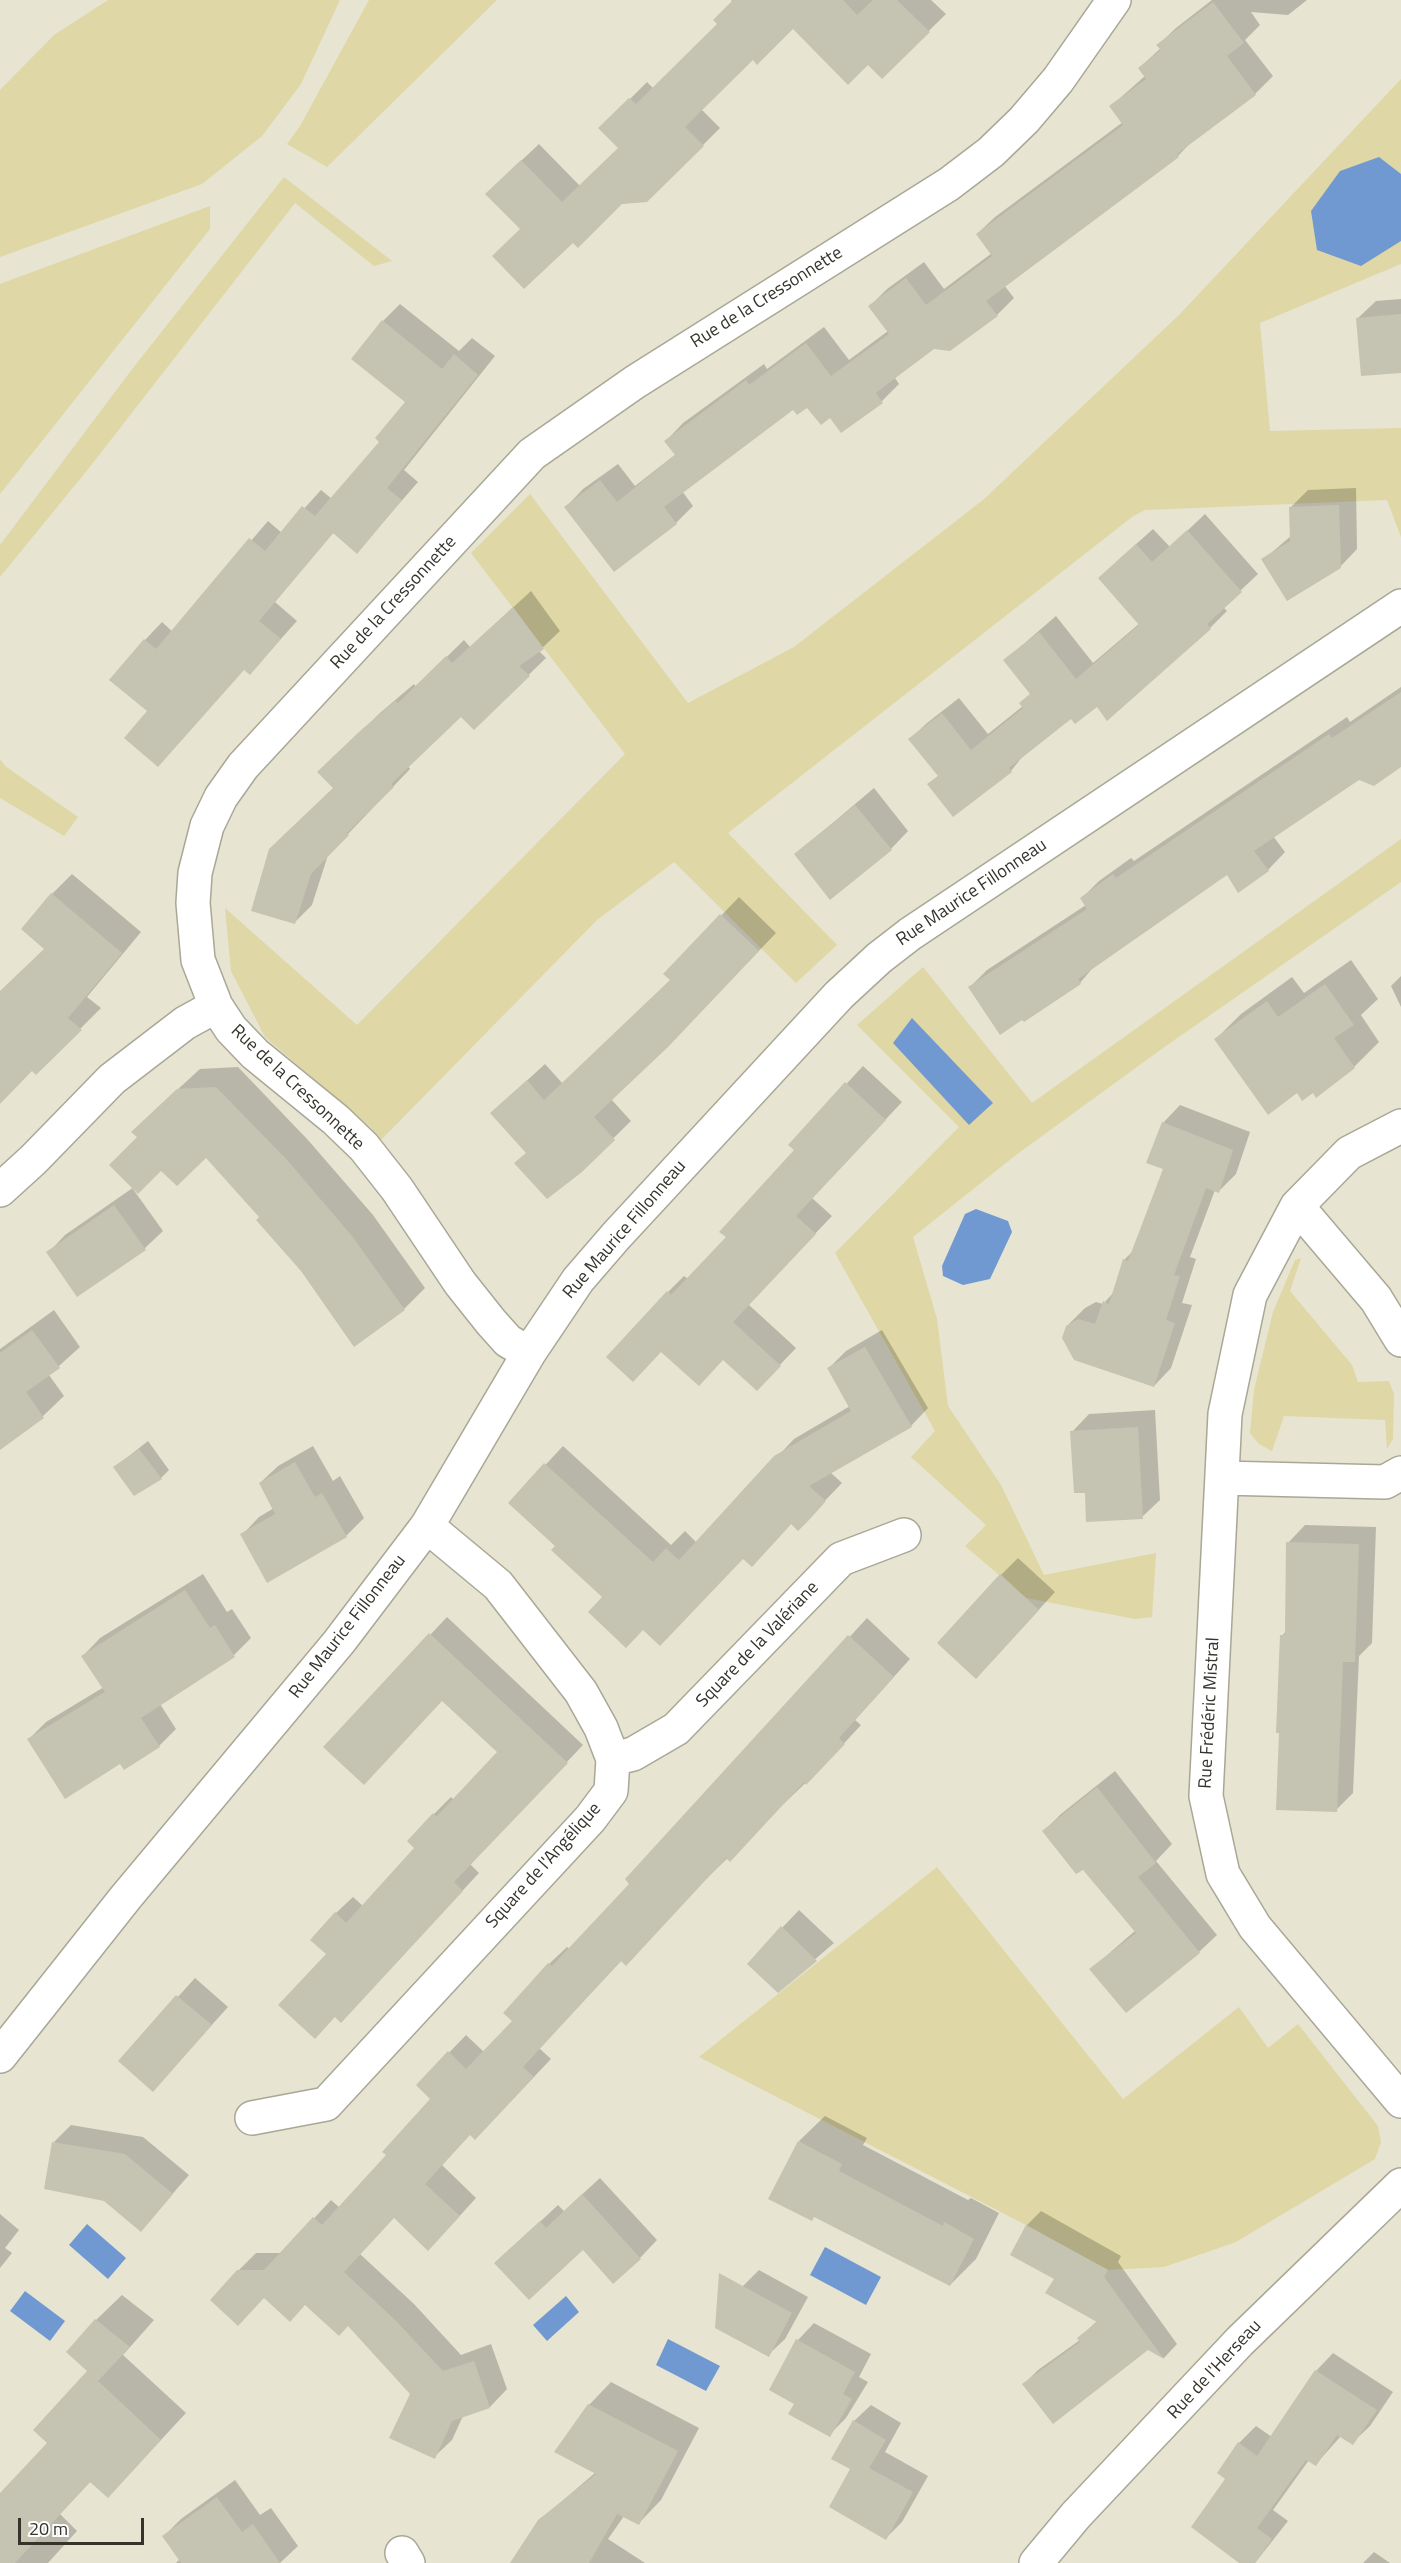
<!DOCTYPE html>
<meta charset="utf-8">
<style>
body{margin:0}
#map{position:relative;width:1401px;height:2563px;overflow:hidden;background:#e7e4d2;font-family:"Titillium Web",sans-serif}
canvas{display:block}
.scale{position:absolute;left:18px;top:2518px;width:126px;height:27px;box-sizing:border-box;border:3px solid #34332c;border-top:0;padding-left:8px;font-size:18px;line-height:21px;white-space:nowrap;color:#34332c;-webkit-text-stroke:4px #fff;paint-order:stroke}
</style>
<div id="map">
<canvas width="1401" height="2563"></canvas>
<div class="scale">20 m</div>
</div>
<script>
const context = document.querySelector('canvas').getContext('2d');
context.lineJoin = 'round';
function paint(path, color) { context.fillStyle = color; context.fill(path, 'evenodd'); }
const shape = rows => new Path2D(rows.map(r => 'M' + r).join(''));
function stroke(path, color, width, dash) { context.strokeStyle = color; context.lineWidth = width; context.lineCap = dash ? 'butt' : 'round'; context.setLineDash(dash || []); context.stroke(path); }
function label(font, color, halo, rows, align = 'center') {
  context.font = font + ' "Titillium Web",sans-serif'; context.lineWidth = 6; context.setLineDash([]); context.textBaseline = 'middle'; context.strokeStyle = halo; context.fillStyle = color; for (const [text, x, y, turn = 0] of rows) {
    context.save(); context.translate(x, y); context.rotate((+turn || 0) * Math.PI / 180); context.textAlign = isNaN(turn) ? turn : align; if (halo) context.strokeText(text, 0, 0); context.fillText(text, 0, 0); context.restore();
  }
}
paint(shape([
 [108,0,340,0,301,84,262,136,202,184,0,257,0,90,54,35],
 [369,0,497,0,327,167,287,144,300,126],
 [1401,79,1401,264,1260,323,1270,431,1401,428,1401,537,1387,500,1145,510,1132,517,728,833,837,945,796,983,674,862,597,920,380,1141,371,1128,265,1037,231,971,225,908,357,1025,625,754,471,553,530,494,688,703,794,647,983,500,1179,315],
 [284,177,392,261,374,266,295,203,89,468,0,577,0,545,133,368],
 [210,206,210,229,0,494,0,284],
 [0,759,5,766,78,817,64,836,0,798],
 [1401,839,1401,882,1163,1048,1016,1155,913,1237,937,1319,948,1406,1001,1485,1044,1575,1156,1553,1152,1617,1135,1619,1026,1598,965,1546,986,1525,911,1457,935,1431,835,1253,959,1127,857,1025,923,967,1032,1103],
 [1301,1258,1290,1291,1352,1365,1358,1382,1389,1381,1394,1394,1393,1439,1387,1449,1385,1420,1284,1416,1272,1451,1259,1444,1250,1433,1254,1390,1273,1312,1295,1260],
 [937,1867,1123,2099,1239,2007,1268,2048,1298,2024,1378,2126,1381,2142,1375,2159,1236,2242,1164,2267,1108,2270,1026,2225,699,2057]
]), '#dfd7a5');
paint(shape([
 [1379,157,1401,174,1401,241,1361,266,1317,250,1311,211,1340,171],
 [912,1018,993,1103,969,1125,893,1043],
 [976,1209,1008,1221,1012,1232,990,1279,963,1285,943,1276,942,1266,965,1214],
 [87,2224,126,2258,108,2279,69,2245],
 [825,2247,881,2277,866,2305,810,2275],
 [25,2291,65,2321,50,2341,10,2311],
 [566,2296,579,2312,547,2341,533,2325],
 [668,2339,720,2366,706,2391,656,2365]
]), '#7099d2');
paint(shape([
 [731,0,931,0,946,14,882,77,869,62,793,27,753,57,701,109,720,128,647,201,622,202,573,241,522,229,504,177,539,144,580,186,620,147,601,128,647,82,654,89,719,24,733,2],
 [1212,0,1307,0,1288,15,1251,12,1260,25,1245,40,1273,76,1255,94,1195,138,1178,156,1004,285,1014,298,997,315,934,348,895,378,899,384,882,401,841,431,830,416,808,405,793,408,682,491,693,506,676,523,566,507,583,489,618,464,635,486,676,454,666,441,683,423,764,364,767,369,824,327,849,360,888,331,870,306,887,289,924,262,944,289,992,253,977,234,995,217,1123,122,1111,106,1145,76,1139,68,1161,48,1158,45,1176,28],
 [1401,299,1401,371,1358,318,1376,301],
 [400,304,459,351,472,338,495,356,404,470,418,482,357,552,334,532,275,602,297,621,250,673,245,669,149,711,145,640,162,622,173,632,268,521,282,533,321,490,332,499,381,442,407,402,383,321],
 [1356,488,1357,549,1340,567,1263,560,1292,535,1291,507,1308,490],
 [1205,514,1258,574,1223,607,1227,611,1210,628,1108,719,1097,705,1071,717,1026,752,1011,771,929,784,939,775,910,739,927,723,959,698,988,734,1023,706,1031,693,1005,660,1056,616,1093,663,1140,623,1116,562,1153,529,1170,547],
 [531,591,560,631,539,651,546,658,474,728,461,715,408,766,410,769,328,855,312,905,295,922,334,788,319,772,380,713,414,684,416,687,464,640,470,647],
 [1401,687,1401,765,1359,778,1273,836,1285,852,1268,870,1227,873,1096,964,1080,983,970,987,987,970,1086,905,1082,898,1099,881,1131,858,1134,861,1347,717,1350,722],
 [874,788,908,831,891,849,796,854],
 [72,874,141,932,87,997,101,1008,36,1073,33,1069,0,1103,0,993,46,949,52,894],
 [739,897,776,933,686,1027,611,1099,631,1121,581,1170,527,1152,510,1096,545,1064,563,1084,671,980,665,974],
 [1351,960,1378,999,1361,1015,1379,1042,1354,1067,1316,1096,1313,1091,1298,1090,1216,1039,1241,1014,1292,977,1304,993],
 [1401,976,1401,1007,1391,986],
 [863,1066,902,1102,812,1198,832,1216,748,1304,796,1348,757,1389,668,1292,684,1276,688,1279,728,1237,796,1150,790,1145],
 [238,1067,308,1140,373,1215,425,1288,404,1309,261,1217,206,1156,161,1169,133,1189,163,1231,145,1248,78,1295,48,1253,65,1235,134,1187,139,1137,154,1111,200,1069],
 [1180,1105,1250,1132,1236,1174,1218,1192,1215,1190,1190,1257,1196,1259,1182,1303,1192,1305,1171,1368,1154,1386,1067,1326,1085,1308,1096,1302,1103,1304,1114,1292,1124,1260,1133,1251,1165,1169,1163,1123],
 [54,1310,80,1347,49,1375,64,1396,43,1416,6,1444,0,1443,0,1349],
 [882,1330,928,1408,911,1426,830,1472,842,1483,815,1511,792,1523,769,1548,605,1597,557,1545,510,1503,563,1446,671,1545,685,1531,697,1543,794,1439,850,1406,828,1369,846,1351],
 [1155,1410,1160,1500,1142,1517,1086,1491,1072,1432,1089,1414],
 [148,1441,169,1470,161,1478,115,1467],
 [313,1446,333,1481,340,1476,364,1518,346,1536,242,1535,259,1517,274,1508,260,1483,278,1466],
 [1305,1525,1376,1527,1372,1643,1359,1656,1353,1793,1336,1810,1282,1636,1286,1631,1288,1543],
 [1018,1558,1055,1592,993,1660,1001,1575],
 [203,1574,227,1612,232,1609,251,1638,234,1655,160,1704,176,1729,159,1746,120,1762,29,1739,46,1722,104,1687,83,1656,100,1638],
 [447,1617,583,1745,470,1864,479,1873,357,2004,328,1954,336,1913,353,1897,363,1906,416,1848,434,1814,451,1797,454,1800,499,1752,442,1699,325,1747],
 [867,1618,910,1659,855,1720,861,1725,824,1765,622,1960,539,2048,551,2059,492,2121,470,2134,442,2165,476,2198,445,2232,394,2217,360,2254,414,2304,461,2355,491,2344,507,2389,490,2407,463,2416,452,2440,434,2457,412,2394,349,2324,238,2271,256,2253,282,2253,331,2200,340,2208,388,2155,432,2099,418,2085,466,2035,484,2052,514,2021,549,1964,567,1947,570,1949,631,1884,627,1879],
 [1115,1771,1172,1844,1156,1861,1217,1935,1199,1952,1091,1969,1136,1930,1083,1868,1044,1831,1061,1814],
 [799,1910,834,1943,778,1991,782,1928],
 [195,1978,228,2007,153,2090,120,2061],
 [825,2116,867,2138,863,2145,968,2200,971,2198,999,2213,976,2259,950,2285,799,2141],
 [71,2125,143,2137,189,2175,141,2230,54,2142],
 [600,2178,657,2240,640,2258,583,2248,514,2246,558,2205,564,2211],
 [1041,2211,1121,2256,1118,2262,1177,2344,1164,2358,1148,2349,1024,2384,1038,2370,1080,2340,1079,2338,1097,2321,1056,2279,1012,2255,1027,2225],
 [0,2214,19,2230,5,2248,12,2253,0,2268],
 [759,2270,808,2297,785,2339,768,2355,742,2287],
 [122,2295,154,2320,123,2355,186,2413,133,2470,91,2481,60,2514,77,2531,48,2563,0,2563,0,2497,49,2443,89,2371,96,2320],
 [814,2323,871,2354,859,2377,868,2382,846,2418,829,2435,796,2403,771,2390,798,2340],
 [1333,2353,1393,2392,1370,2426,1352,2443,1341,2436,1316,2464,1309,2460,1273,2510,1288,2521,1255,2563,1241,2563,1227,2479,1239,2443,1256,2426,1272,2437,1316,2371],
 [611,2382,699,2428,661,2500,639,2523,624,2516,608,2539,645,2563,512,2563,539,2521,596,2472,589,2405],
 [871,2405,901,2423,885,2452,928,2476,902,2522,886,2538,852,2469,854,2421],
 [235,2480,260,2515,271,2508,298,2546,280,2563,176,2563,180,2559,164,2536,181,2519],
 [1374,2552,1390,2563,1363,2563]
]), '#0003');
paint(shape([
 [733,0,843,0,857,15,873,0,897,0,930,32,882,79,868,65,848,85,793,29,757,65,753,60,685,127,704,146,647,202,622,204,578,248,573,243,524,289,492,256,520,229,485,194,521,160,562,202,618,148,598,128,629,98,636,104,717,24,713,20],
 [1213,2,1244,43,1227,56,1256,95,1177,154,1179,157,986,301,998,316,950,351,934,349,894,379,876,393,883,403,841,433,830,418,821,425,807,408,797,415,793,410,664,507,677,524,614,572,564,507,600,480,617,502,675,455,664,441,746,380,749,385,806,343,831,376,889,334,868,306,906,278,926,305,992,256,976,234,1123,125,1109,106,1146,79,1138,68,1161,50,1156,45],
 [1401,314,1401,373,1361,376,1356,318],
 [382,320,442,369,454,354,478,375,387,488,402,500,357,554,333,533,259,621,281,639,250,675,244,670,158,767,124,738,147,711,109,680,144,639,156,649,249,538,265,551,302,506,315,516,379,442,375,438,405,402,351,359],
 [1339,505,1341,568,1287,601,1261,559,1290,541,1289,507],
 [1187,530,1242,592,1207,624,1211,629,1107,721,1097,707,1075,724,1071,719,1009,768,1012,772,953,817,927,784,938,776,908,739,942,713,971,750,1023,708,1019,703,1030,694,1003,660,1039,632,1076,679,1139,625,1098,578,1136,544,1152,562],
 [513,607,544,649,519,666,530,676,474,730,461,717,391,784,394,787,347,833,349,835,311,874,295,924,251,911,269,849,333,788,317,772,360,731,395,701,398,703,446,656,452,663],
 [1401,692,1401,767,1374,786,1359,780,1254,851,1269,871,1238,893,1227,875,1078,979,1081,984,1024,1022,1022,1020,1000,1035,968,987,1087,909,1080,898,1113,874,1116,878,1329,734,1332,738],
 [855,805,892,850,830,900,794,854],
 [51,893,122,953,68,1018,82,1030,36,1075,32,1071,0,1104,0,991,44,949,21,929],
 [720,914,759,951,668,1047,594,1117,615,1140,582,1172,547,1199,514,1163,526,1153,490,1113,527,1080,544,1100,670,980,663,974],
 [1325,984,1354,1025,1334,1038,1355,1068,1316,1098,1313,1093,1302,1101,1297,1093,1268,1115,1214,1039,1267,1001,1278,1017],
 [845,1082,886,1120,796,1216,816,1234,733,1322,781,1366,757,1391,723,1360,699,1386,661,1352,633,1382,606,1357,667,1291,671,1295,726,1237,719,1232,794,1150,788,1145],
 [216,1087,288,1161,352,1236,405,1310,354,1347,301,1271,256,1220,259,1217,206,1158,177,1186,161,1171,138,1194,109,1165,137,1137,131,1132,177,1089],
 [1162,1122,1233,1150,1219,1193,1206,1188,1174,1275,1180,1276,1166,1320,1175,1323,1154,1387,1074,1360,1062,1338,1066,1326,1078,1319,1095,1324,1103,1301,1109,1304,1123,1259,1128,1261,1163,1169,1146,1163],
 [114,1205,146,1250,77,1297,46,1252],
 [32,1330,60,1368,26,1392,44,1418,0,1450,0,1353],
 [865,1347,912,1427,809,1486,826,1501,809,1520,798,1531,791,1524,752,1567,743,1559,660,1646,643,1630,626,1648,588,1612,602,1597,551,1550,555,1546,508,1503,544,1463,653,1562,666,1548,679,1560,774,1456,851,1411,827,1368],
 [1138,1427,1143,1519,1086,1522,1085,1493,1074,1493,1070,1431],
 [139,1449,162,1479,134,1496,113,1467],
 [295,1462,315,1497,322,1493,347,1537,267,1583,240,1534,275,1514,259,1483],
 [1286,1542,1359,1544,1355,1662,1343,1662,1337,1812,1276,1810,1279,1733,1276,1733,1280,1635,1285,1635],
 [1000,1574,1039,1610,976,1679,937,1643],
 [185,1590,210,1628,215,1625,235,1657,141,1718,160,1747,124,1770,120,1764,65,1799,27,1739,105,1692,81,1656],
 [429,1633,568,1763,454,1882,463,1891,341,2023,335,2017,315,2039,278,2005,326,1954,310,1940,335,1912,346,1923,414,1848,407,1841,433,1813,436,1817,497,1752,442,1701,364,1785,323,1747],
 [848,1635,894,1677,839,1738,845,1744,806,1785,804,1782,730,1862,726,1858,626,1966,621,1961,523,2067,534,2077,475,2140,470,2135,425,2184,460,2216,428,2251,394,2218,344,2272,396,2321,443,2371,474,2361,490,2408,452,2421,435,2459,389,2438,410,2394,348,2326,339,2336,305,2305,290,2322,264,2298,238,2326,210,2300,237,2270,264,2270,313,2217,322,2225,386,2155,382,2152,430,2099,416,2085,448,2051,466,2069,512,2021,503,2013,548,1963,552,1966,629,1884,625,1879],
 [1097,1787,1156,1863,1138,1877,1200,1953,1126,2013,1089,1969,1136,1933,1083,1870,1076,1874,1042,1831],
 [781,1926,817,1961,778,1993,747,1964],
 [176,1995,212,2025,153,2092,118,2061],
 [798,2141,842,2164,839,2171,943,2226,944,2222,974,2239,950,2286,814,2217,812,2221,768,2199],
 [52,2142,125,2154,173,2194,141,2232,104,2201,44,2189],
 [582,2194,641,2259,613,2284,583,2250,529,2300,494,2263,540,2221,546,2228],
 [1026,2225,1108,2270,1104,2277,1164,2359,1148,2350,1053,2424,1022,2384,1080,2342,1077,2338,1097,2322,1045,2293,1054,2279,1010,2255],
 [719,2273,792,2313,769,2357,715,2328],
 [95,2319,130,2347,98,2381,161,2440,108,2498,90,2482,15,2563,0,2563,0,2493,47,2443,33,2430,87,2371,66,2352],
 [796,2339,855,2372,843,2394,852,2399,830,2437,788,2414,794,2404,769,2390],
 [1315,2370,1377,2410,1353,2445,1337,2435,1316,2466,1306,2460,1257,2528,1272,2539,1255,2563,1239,2563,1191,2527,1225,2479,1217,2473,1238,2442,1257,2456],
 [588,2404,678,2451,639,2525,617,2514,589,2563,510,2563,538,2520,596,2474,554,2452],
 [853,2420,886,2440,869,2468,913,2492,886,2540,829,2507,850,2469,831,2459],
 [217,2497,242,2532,253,2524,280,2563,181,2563,162,2536]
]), '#c5c3b1');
const street = shape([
 [1401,1126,1349,1153,1297,1206,1250,1295,1225,1414,1206,1796,1223,1874,1255,1927,1401,2101],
 [0,1190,33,1160,112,1079,185,1023,216,1006],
 [1297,1206,1376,1299,1401,1340],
 [529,1353,508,1341,491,1322,460,1283,397,1189,364,1147,336,1120,255,1054,231,1029,216,1006,198,960,193,903,195,873,207,826,221,797,243,766,532,454,635,382,949,184,991,152,1024,120,1058,80,1114,0],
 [1222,1478,1385,1482,1401,1473],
 [613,1759,633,1754,676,1729,841,1559,904,1535],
 [0,2056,126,1897,339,1642,427,1526,529,1353,578,1280,616,1236,839,995,879,958,910,934,1401,606],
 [252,2118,326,2104,590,1819,611,1791,613,1759,601,1728,581,1692,498,1585,427,1526],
 [402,2553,408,2563],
 [1036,2563,1076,2515,1240,2341,1401,2185]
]);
stroke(street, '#a9a796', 36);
stroke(street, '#fff', 33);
label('18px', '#34332c', '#fff', [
 ["Rue de la Cressonnette",767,298,-32],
 ["Rue de la Cressonnette",394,603,-47],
 ["Rue Maurice Fillonneau",972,893,-34],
 ["Rue de la Cressonnette",297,1088,43],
 ["Rue Maurice Fillonneau",625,1230,-49],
 ["Rue Maurice Fillonneau",348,1627,-52],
 ["Square de la Valériane",758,1645,-46],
 ["Rue Frédéric Mistral",1210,1713,-87],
 ["Square de l'Angélique",544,1866,-48],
 ["Rue de l'Herseau",1215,2370,-47]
]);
</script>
